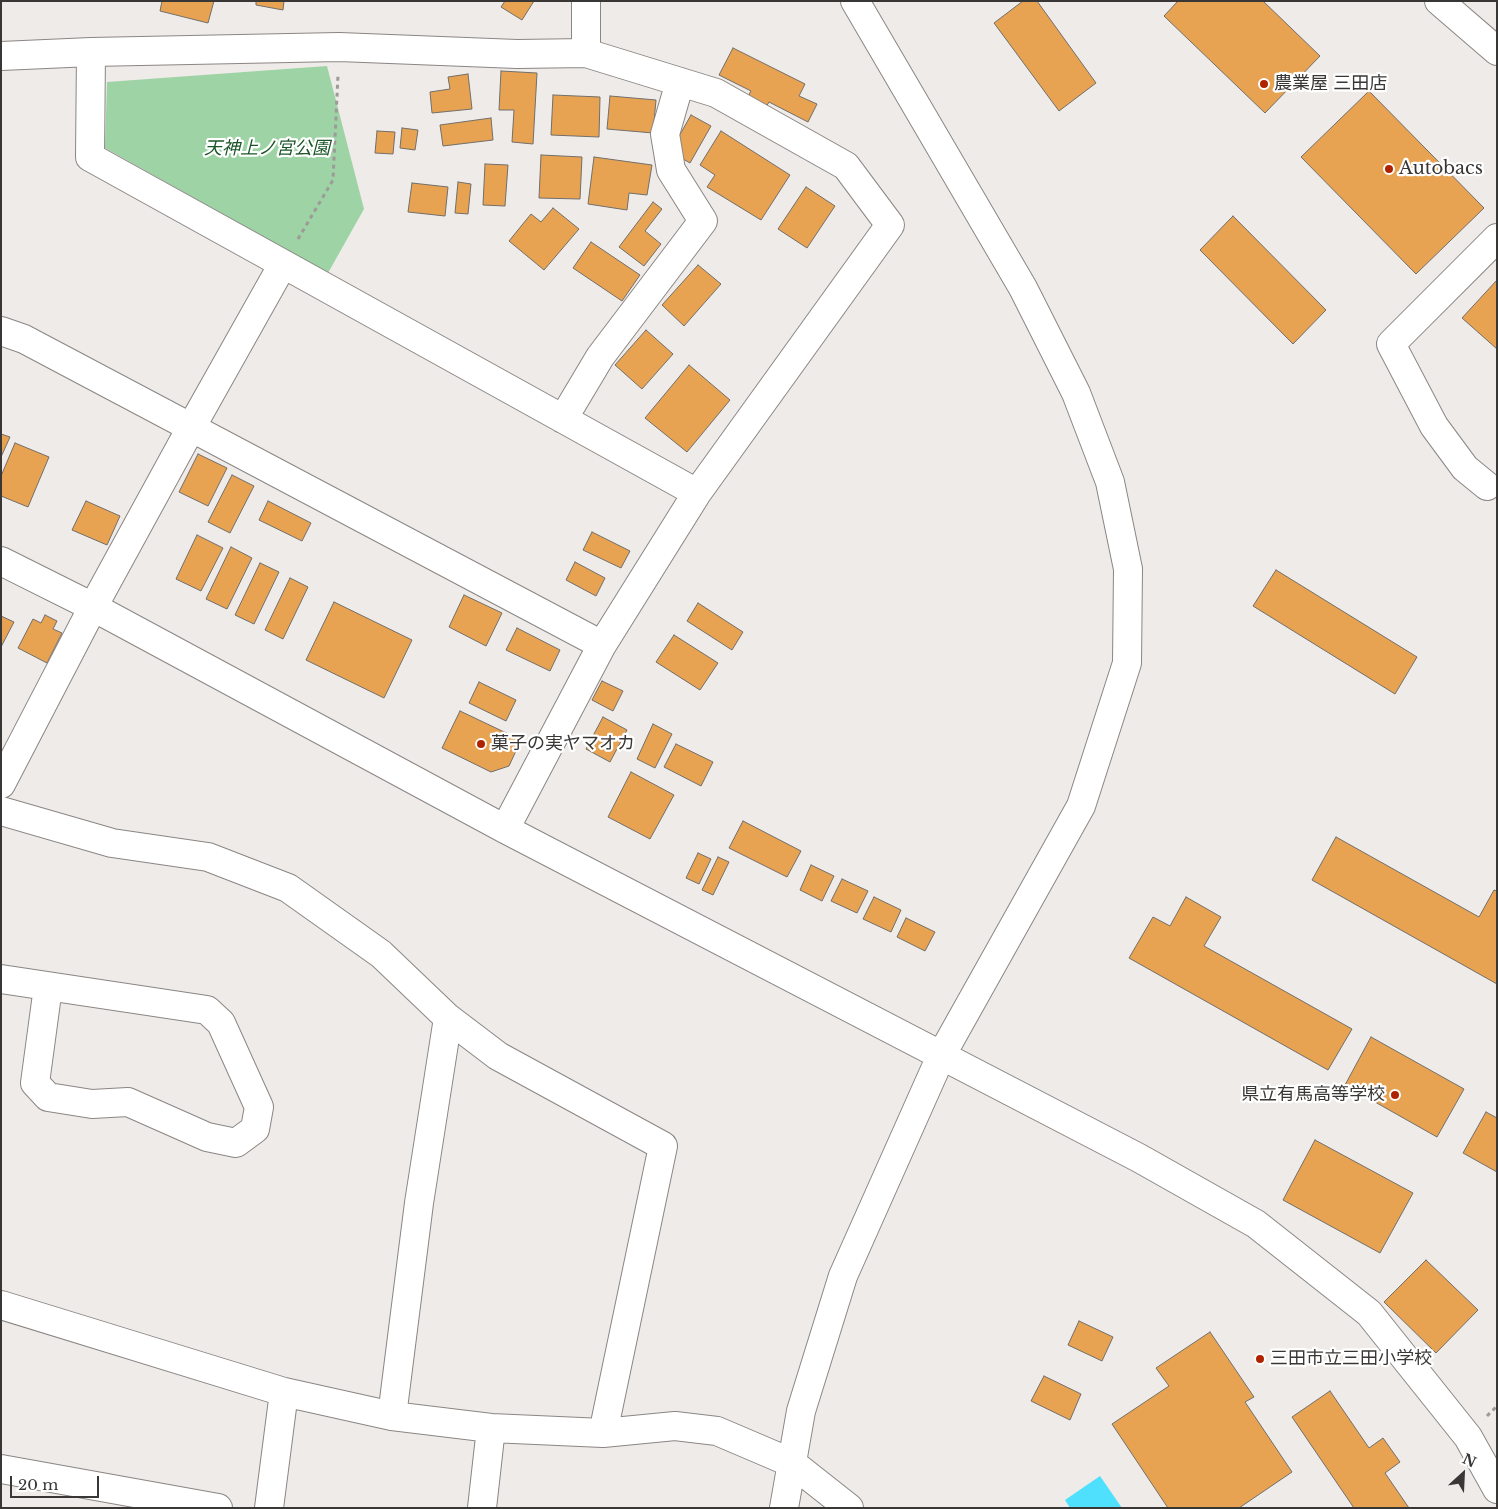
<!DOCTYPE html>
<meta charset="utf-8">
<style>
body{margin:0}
#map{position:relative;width:1498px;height:1509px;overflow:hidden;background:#efebe8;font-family:"Libre Baskerville",serif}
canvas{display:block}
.frame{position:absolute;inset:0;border:2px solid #393736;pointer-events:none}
.north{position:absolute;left:1438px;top:1449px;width:50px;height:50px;-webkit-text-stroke:4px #fff;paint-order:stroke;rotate:25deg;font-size:14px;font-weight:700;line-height:20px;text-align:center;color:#393736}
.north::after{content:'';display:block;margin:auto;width:18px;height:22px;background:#393736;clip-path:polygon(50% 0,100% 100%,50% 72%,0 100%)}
.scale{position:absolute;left:10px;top:1476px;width:89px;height:22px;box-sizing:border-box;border:2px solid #393736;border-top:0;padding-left:6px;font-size:15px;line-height:18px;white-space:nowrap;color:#393736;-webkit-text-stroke:4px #fff;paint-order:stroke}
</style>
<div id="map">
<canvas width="1498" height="1509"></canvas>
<div class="frame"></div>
<div class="north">N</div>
<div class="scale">20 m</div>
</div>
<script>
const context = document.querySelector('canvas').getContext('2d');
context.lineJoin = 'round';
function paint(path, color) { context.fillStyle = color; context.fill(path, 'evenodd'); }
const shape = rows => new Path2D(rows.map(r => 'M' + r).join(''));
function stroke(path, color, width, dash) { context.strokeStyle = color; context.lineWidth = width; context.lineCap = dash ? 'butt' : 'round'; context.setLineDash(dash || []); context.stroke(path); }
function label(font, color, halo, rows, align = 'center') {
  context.font = font + ' "Libre Baskerville","Noto Sans JP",serif'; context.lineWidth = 4.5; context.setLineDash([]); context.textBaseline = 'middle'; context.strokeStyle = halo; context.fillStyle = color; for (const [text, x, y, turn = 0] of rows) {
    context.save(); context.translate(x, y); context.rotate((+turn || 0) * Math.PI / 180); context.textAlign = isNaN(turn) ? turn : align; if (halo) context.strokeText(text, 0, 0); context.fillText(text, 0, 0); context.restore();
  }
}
paint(shape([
 [327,66,364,209,328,273,105,148,107,82]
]), '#9ed3a5');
paint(shape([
 [1100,1476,1122,1508,1070,1508,1065,1500]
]), '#4fe0fd');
const building = shape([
 [162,1,214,1,208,23,160,11,162,1],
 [256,1,284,1,283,10,256,5,256,1],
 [505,1,534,1,522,20,501,7,505,1],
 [1023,1,1037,1,1096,83,1059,111,994,23,1023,1],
 [1178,1,1263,1,1320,56,1265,113,1164,16,1178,1],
 [733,48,805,84,799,96,817,104,808,122,769,102,766,107,747,98,751,91,719,75,733,48],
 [501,71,537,73,533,144,512,142,514,110,499,110,501,71],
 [468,74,472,109,432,113,430,92,450,89,448,77,468,74],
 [1369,91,1484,208,1416,274,1301,157,1369,91],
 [553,95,600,97,599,137,551,135,553,95],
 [610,96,656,100,653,133,607,129,610,96],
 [691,115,711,126,690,163,678,156,678,138,691,115],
 [491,118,493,140,443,146,440,125,491,118],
 [402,128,418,130,415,150,400,148,402,128],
 [377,131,395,132,393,154,375,153,377,131],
 [721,131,790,175,761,220,707,187,715,175,700,165,721,131],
 [541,155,582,157,580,199,539,198,541,155],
 [594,157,652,165,647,195,629,193,627,210,588,204,594,157],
 [485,164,508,165,505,206,483,205,485,164],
 [458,182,471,184,468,214,455,213,458,182],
 [412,183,448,187,445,216,408,212,412,183],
 [806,187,835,206,807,248,778,229,806,187],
 [653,202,662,209,645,231,661,244,644,266,619,247,653,202],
 [553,208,579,229,544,270,509,241,531,214,541,222,553,208],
 [1233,216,1326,310,1293,344,1200,250,1233,216],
 [591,242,640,275,622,301,573,268,591,242],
 [698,265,721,284,684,326,662,305,698,265],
 [1497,280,1497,349,1462,318,1497,280],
 [646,330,673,354,642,389,615,365,646,330],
 [689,365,730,400,687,452,645,418,689,365],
 [1,434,10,437,1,457,1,434],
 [15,443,49,457,28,507,1,496,1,476,15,443],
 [198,454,227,468,208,506,179,492,198,454],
 [232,475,254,486,230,533,208,522,232,475],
 [86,501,120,516,107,545,72,530,86,501],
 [268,501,311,523,302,541,259,520,268,501],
 [592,532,630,551,621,568,583,550,592,532],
 [197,535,223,548,201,591,176,579,197,535],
 [231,547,252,558,227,609,206,599,231,547],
 [575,562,605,578,596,596,566,580,575,562],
 [260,563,279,572,254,624,235,615,260,563],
 [1276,570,1417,657,1395,694,1253,606,1276,570],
 [290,578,308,587,283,639,265,630,290,578],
 [464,595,502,613,486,646,449,627,464,595],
 [334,602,412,640,384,698,306,660,334,602],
 [698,603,743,632,732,650,687,621,698,603],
 [45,615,57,621,53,629,62,633,47,663,18,648,33,619,41,623,45,615],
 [1,616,14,622,1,647,1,616],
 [517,628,560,650,550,671,506,650,517,628],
 [674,635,718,663,700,690,656,662,674,635],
 [602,681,623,691,613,711,592,700,602,681],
 [479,682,516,700,506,721,469,703,479,682],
 [460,711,521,740,509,766,491,772,442,748,460,711],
 [603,717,627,730,610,762,586,749,603,717],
 [653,724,672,734,655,768,637,759,653,724],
 [676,744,713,762,701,786,664,767,676,744],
 [631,772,674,795,650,839,608,817,631,772],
 [743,821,801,851,787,877,729,848,743,821],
 [1336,837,1479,917,1494,890,1497,891,1497,984,1312,880,1336,837],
 [698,853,711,859,699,884,686,878,698,853],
 [718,857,729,862,713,895,702,890,718,857],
 [811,865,834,876,822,901,800,890,811,865],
 [842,879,868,891,857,913,831,901,842,879],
 [874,897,901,910,891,932,863,919,874,897],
 [1186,897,1221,917,1204,946,1352,1029,1328,1070,1129,958,1153,917,1170,926,1186,897],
 [906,918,935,932,925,951,897,937,906,918],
 [1371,1037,1464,1089,1437,1137,1345,1085,1371,1037],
 [1486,1112,1497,1118,1497,1172,1463,1153,1486,1112],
 [1315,1140,1413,1193,1380,1253,1283,1200,1315,1140],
 [1426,1260,1478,1310,1436,1353,1384,1302,1426,1260],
 [1079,1321,1113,1337,1102,1361,1068,1345,1079,1321],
 [1210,1332,1254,1397,1245,1402,1292,1472,1239,1508,1168,1508,1112,1424,1169,1386,1156,1368,1210,1332],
 [1044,1376,1081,1394,1070,1420,1031,1401,1044,1376],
 [1330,1391,1369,1448,1383,1438,1400,1462,1385,1473,1409,1508,1354,1508,1292,1417,1330,1391]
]);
paint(building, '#e7a352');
stroke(building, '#716e6a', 1);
const minor = shape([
 [586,1,586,53],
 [91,52,90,157,697,493],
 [1,56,91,52,339,47,517,54,586,53,716,93,846,166,890,225,697,493,602,645,505,829],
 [1,331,24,339,602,645],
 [563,419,600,357,703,221,671,170,665,134,680,82],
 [1487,486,1465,468,1434,426,1391,344,1497,238],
 [1,561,93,607,505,829,1139,1158,1256,1224,1369,1313,1468,1437,1497,1489],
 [1,784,93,607,192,426,283,264],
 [1,811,112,843,208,857,288,888,381,954,448,1018,498,1056,663,1146,603,1433,675,1426,717,1431,792,1463,849,1508],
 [1,979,207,1010,221,1023,259,1107,255,1129,236,1143,207,1137,128,1102,92,1104,48,1097,35,1083,48,987],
 [1,1305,284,1392,392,1416,491,1428,603,1433],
 [392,1416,419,1203,448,1018],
 [1,1469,218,1508],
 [269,1508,284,1392],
 [482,1508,491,1428],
 [784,1508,801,1411,843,1276,941,1056,1081,806,1127,663,1128,569,1110,482,1076,393,1023,288,855,1]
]);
const major = shape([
 [1439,1,1497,51]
]);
stroke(minor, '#8b8684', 30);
stroke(major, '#8b8684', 30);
stroke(shape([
 [298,239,333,180,338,75],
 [1487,1416,1497,1406]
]), '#9d9a98', 3, [4, 4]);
stroke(minor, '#fff', 28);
stroke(major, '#fff', 28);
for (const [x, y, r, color] of [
 [1264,84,5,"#af2200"],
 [1389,169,5,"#af2200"],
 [481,744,5,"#af2200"],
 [1395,1095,5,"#af2200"],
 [1260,1359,5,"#af2200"]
]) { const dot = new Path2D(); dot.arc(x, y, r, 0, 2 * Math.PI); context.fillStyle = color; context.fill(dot); stroke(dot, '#fff', 2); }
label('18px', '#393736', '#fff', [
 ["農業屋 三田店",1274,84],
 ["Autobacs",1399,169],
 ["菓子の実ヤマオカ",491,744],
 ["県立有馬高等学校",1385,1095,"right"],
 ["三田市立三田小学校",1270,1359]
], 'left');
label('italic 18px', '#1c5528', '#fff', [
 ["天神上ノ宮公園",267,149]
]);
</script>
